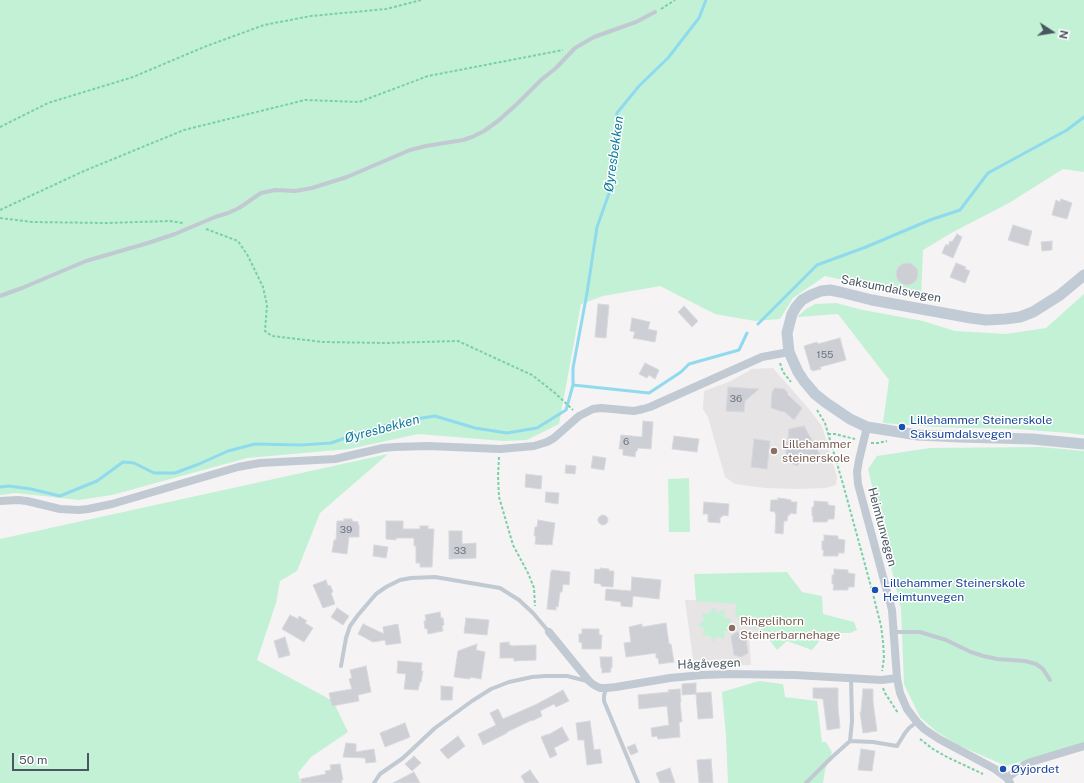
<!DOCTYPE html>
<meta charset="utf-8">
<style>
body{margin:0}
#map{position:relative;width:1084px;height:783px;overflow:hidden;background:#f5f3f3;font-family:"Public Sans",sans-serif}
canvas{display:block}
.north{position:absolute;left:1032px;top:12px;width:40px;height:40px;-webkit-text-stroke:3px #fff;paint-order:stroke;rotate:102deg;font-size:11px;font-weight:700;line-height:16px;text-align:center;color:#4a5661}
.north::after{content:'';display:block;margin:auto;width:14px;height:18px;background:#4a5661;clip-path:polygon(50% 0,100% 100%,50% 72%,0 100%)}
.scale{position:absolute;left:12px;top:753px;width:77px;height:18px;box-sizing:border-box;border:2px solid #4a5661;border-top:0;padding-left:5px;font-size:12px;line-height:14px;white-space:nowrap;color:#4a5661;-webkit-text-stroke:3px #fff;paint-order:stroke}
</style>
<div id="map">
<canvas width="1084" height="783"></canvas>
<div class="north">N</div>
<div class="scale">50 m</div>
</div>
<script>
const context = document.querySelector('canvas').getContext('2d');
context.lineJoin = 'round';
function paint(path, color) { context.fillStyle = color; context.fill(path, 'evenodd'); }
const shape = rows => new Path2D(rows.map(r => 'M' + r).join(''));
function stroke(path, color, width, dash) { context.strokeStyle = color; context.lineWidth = width; context.lineCap = dash ? 'butt' : 'round'; context.setLineDash(dash || []); context.stroke(path); }
function label(font, color, halo, rows, align = 'center') {
  context.font = font + ' "Public Sans",sans-serif'; context.lineWidth = 3; context.setLineDash([]); context.textBaseline = 'middle'; context.strokeStyle = halo; context.fillStyle = color; for (const [text, x, y, turn = 0] of rows) {
    context.save(); context.translate(x, y); context.rotate((+turn || 0) * Math.PI / 180); context.textAlign = isNaN(turn) ? turn : align; if (halo) context.strokeText(text, 0, 0); context.fillText(text, 0, 0); context.restore();
  }
}
paint(shape([
 [773,368,808,408,822,426,837,477,836,485,825,488,797,489,765,488,735,484,725,477,708,417,703,409,704,391,731,381,752,369],
 [685,600,743,601,775,634,749,634,751,665,694,667]
]), '#e6e4e5');
paint(shape([
 [0,0,1084,0,1084,172,1063,169,1009,203,953,232,923,250,921,297,825,276,793,298,780,319,755,321,715,314,660,286,603,296,581,304,559,424,527,440,504,441,418,434,349,449,247,458,112,495,79,500,16,493,0,495],
 [1084,294,1084,435,1068,433,1017,429,935,427,883,423,889,380,838,314,797,317,806,309,815,304,836,303,863,310,923,321,955,331,1006,334,1046,328],
 [1041,447,1084,451,1084,743,1079,745,1006,766,958,745,937,732,920,717,904,684,901,609,868,469,877,456,930,448],
 [388,454,320,513,297,571,280,581,276,603,257,660,333,701,348,732,311,757,298,773,301,783,0,783,0,539],
 [689,478,690,532,669,532,668,479],
 [787,572,802,592,822,596,823,614,854,622,857,630,850,633,826,633,812,650,787,641,777,650,762,630,741,624,735,613,737,604,696,601,694,574],
 [713,607,718,613,725,609,724,618,732,619,728,624,733,631,724,631,725,640,718,636,713,642,710,635,702,636,705,629,698,625,704,621,702,613,709,614],
 [759,681,783,684,785,697,817,701,822,742,826,742,832,752,825,770,823,783,728,783,726,736,722,692]
]), '#c3f1d5');
stroke(shape([
 [758,324,817,265,866,247,930,220,960,210,988,173,1067,130,1084,117],
 [573,385,649,393,681,372,689,364,739,350,747,333],
 [0,487,9,486,31,489,60,496,97,481,123,462,134,463,154,473,175,473,199,464,228,451,255,444,301,445,331,443,365,431,402,421,435,416,475,428,507,433,537,428,566,410,573,385,573,368,587,293,597,227,612,185,617,113,639,86,668,58,699,18,706,0]
]), '#90daee', 3);
const building = shape([
 [1061,199,1072,203,1067,219,1052,215,1056,200,1060,202,1061,199],
 [1013,225,1032,231,1028,246,1008,240,1013,225],
 [957,234,962,237,953,258,942,253,946,244,948,246,950,241,952,242,957,234],
 [1052,241,1052,250,1042,251,1041,242,1052,241],
 [956,263,966,267,965,269,970,271,965,283,950,277,956,263],
 '896 274a11 11 0 1 1 22 0a11 11 0 1 1-22 0Z',
 [598,304,609,305,606,338,595,337,598,304],
 [684,306,698,321,692,327,678,312,684,306],
 [632,318,650,322,648,329,657,331,655,342,633,338,635,332,630,331,632,318],
 [840,338,846,360,820,367,821,369,812,371,812,369,811,370,804,346,817,342,818,344,840,338],
 [645,363,659,370,655,379,649,375,647,378,639,374,645,363],
 [728,387,759,389,745,401,744,412,726,411,728,387],
 [775,388,784,389,788,393,787,394,802,408,794,420,785,412,780,411,771,408,772,392,775,388],
 [643,421,653,422,651,449,638,448,637,451,636,451,635,457,623,455,623,449,619,449,621,435,642,437,643,421],
 [804,426,821,456,802,454,801,462,797,466,790,463,790,461,786,458,786,452,785,444,788,440,789,429,804,426],
 [674,436,699,439,697,452,672,449,674,436],
 [754,439,770,441,767,469,751,467,754,439],
 [593,456,606,458,604,470,591,468,593,456],
 [566,465,576,466,575,474,565,473,566,465],
 [526,474,542,476,541,489,525,487,526,474],
 [546,492,559,493,558,504,545,502,546,492],
 [778,498,786,499,791,500,791,502,797,502,796,514,790,513,790,515,788,515,787,521,784,521,783,534,775,533,776,514,775,514,775,512,770,511,771,500,778,500,778,498],
 [814,501,828,502,828,505,835,506,834,519,828,519,827,522,813,522,813,516,812,516,812,507,814,507,814,501],
 [704,502,729,504,728,516,723,515,722,517,720,517,720,523,708,522,708,514,703,514,704,502],
 '598 520a5 5 0 1 1 10 0a5 5 0 1 1-10 0Z',
 [344,519,352,519,352,521,358,522,358,525,359,525,359,537,349,537,347,554,332,552,334,540,336,540,337,521,344,521,344,519],
 [538,520,555,523,552,545,549,544,549,545,535,544,536,536,534,536,535,527,537,527,538,520],
 [386,521,403,521,403,529,420,529,420,526,428,526,428,529,434,529,432,567,420,567,420,563,416,563,416,546,414,546,414,538,396,538,396,540,386,539,386,521],
 [449,531,462,531,462,544,476,543,476,558,449,559,449,531],
 [824,535,838,536,838,539,845,540,844,553,838,553,838,556,823,556,824,550,822,550,822,541,824,541,824,535],
 [374,545,388,547,386,558,373,556,374,545],
 [600,568,609,569,609,571,614,571,613,587,601,586,601,584,594,583,595,569,600,570,600,568],
 [834,569,848,570,848,573,855,574,854,587,848,587,848,590,833,590,834,584,832,584,832,575,834,575,834,569],
 [552,570,570,572,569,585,563,584,562,592,560,592,558,607,556,606,556,610,547,609,551,571,552,572,552,570],
 [632,577,661,580,659,599,633,596,632,607,621,606,621,602,605,600,606,589,631,591,632,577],
 [326,580,328,586,330,585,333,592,331,593,335,604,323,608,313,585,326,580],
 [337,608,349,616,343,625,331,617,337,608],
 [440,612,441,618,443,618,444,625,442,626,443,631,428,634,427,628,425,629,424,621,426,621,425,615,440,612],
 [290,615,298,619,299,616,307,621,305,623,313,628,304,642,282,629,290,615],
 [466,618,489,620,487,635,464,633,466,618],
 [666,623,669,644,671,644,674,662,659,664,658,658,656,658,656,653,626,657,624,643,631,642,629,627,642,624,642,627,666,623],
 [363,624,384,634,383,627,398,624,401,643,386,645,385,640,373,642,358,634,363,624],
 [582,629,599,629,599,635,602,635,601,649,582,649,582,643,579,642,579,634,582,634,582,629],
 [737,632,745,633,748,653,741,657,734,655,731,636,737,632],
 [285,637,290,655,279,658,274,641,285,637],
 [509,642,509,645,511,645,511,646,536,645,536,660,514,661,514,658,500,658,500,643,509,642],
 [477,644,476,650,485,652,481,679,470,677,470,679,454,677,458,651,477,644],
 [600,657,612,657,612,668,610,668,611,672,602,673,602,668,601,668,600,657],
 [398,661,422,663,421,671,423,671,421,682,420,682,418,690,404,689,406,674,397,673,398,661],
 [366,666,371,692,358,695,359,701,332,706,329,693,352,689,349,679,352,678,350,670,366,666],
 [696,683,696,693,711,692,713,718,698,719,696,694,682,695,682,684,696,683],
 [441,686,453,687,452,700,441,700,441,686],
 [813,688,838,688,838,707,840,728,827,730,823,699,813,698,813,688],
 [680,689,681,702,680,702,682,722,679,722,680,737,658,739,657,736,652,737,651,728,669,725,667,706,639,709,638,695,669,692,668,690,680,689],
 [863,689,873,689,873,702,877,731,863,733,860,712,861,712,863,689],
 [563,690,569,701,556,707,554,704,540,711,542,716,532,721,532,720,507,732,507,733,483,745,478,734,496,725,490,713,498,709,503,719,537,704,563,690],
 [590,721,594,750,600,749,602,763,587,765,584,740,578,740,576,723,590,721],
 [405,723,410,737,385,747,380,733,405,723],
 [562,727,569,740,554,748,557,755,550,758,541,737,548,734,548,735,562,727],
 [458,736,465,746,448,759,440,750,458,736],
 [346,743,356,744,356,752,374,749,376,762,366,763,365,758,343,757,346,743],
 [635,744,638,752,631,755,627,747,635,744],
 [861,749,875,751,872,771,858,770,861,749],
 [414,756,421,763,412,771,405,764,414,756],
 [711,759,713,783,699,783,697,760,711,759],
 [340,764,343,780,341,780,342,783,301,783,301,779,326,774,325,771,331,770,330,765,340,764],
 [670,768,675,783,660,783,656,773,670,768],
 [530,770,539,783,525,783,521,776,530,770],
 [414,772,420,783,393,783,414,772]
]);
paint(building, '#cdcfd5');
stroke(building, '#d7d9de', 1);
stroke(shape([
 [661,9,675,0],
 [0,127,48,103,133,77,204,47,264,25,311,16,386,9,421,0],
 [0,210,84,171,184,130,305,100,359,102,428,76,563,50],
 [0,218,32,222,106,223,170,221,183,223],
 [206,229,238,241,248,256,263,287,267,305,265,331,272,336,323,342,386,343,458,341,532,375,555,393,573,410],
 [780,363,783,372,791,382],
 [817,410,825,423,843,484,873,594,881,626,883,641,884,658,882,671],
 [828,434,835,434,855,439],
 [871,443,878,443,887,441],
 [499,457,498,476,499,497,513,545,528,573,534,588,535,606],
 [883,688,885,693,898,713],
 [920,739,933,749,947,757,983,774]
]), '#7ad0a6', 2, [3, 2]);
stroke(shape([
 [0,296,22,288,86,261,148,243,175,234,215,217,228,213,239,208,261,193,275,190,295,191,312,188,347,177,410,150,426,146,463,140,472,137,484,131,498,121,518,103,541,80,556,68,575,48,594,37,636,22,655,12],
 [894,632,920,632,946,640,971,652,983,656,997,659,1025,661,1036,664,1043,669,1050,680],
 [341,666,346,638,350,626,358,615,376,594,386,587,400,580,411,578,435,577,500,588,519,600,533,613,549,632],
 [606,688,604,696,604,701,638,783],
 [850,741,873,742,897,746,905,733,909,728,917,722],
 [374,783,380,774,403,758,435,728,472,701,491,689,509,682,532,677,545,676,567,676,587,681],
 [806,783,831,758,850,741,852,721,851,678]
]), '#c1cad2', 4);
stroke(shape([
 [867,427,859,460,857,472,858,484,892,610,897,678,900,693,907,709,917,722,924,729,939,739,995,769,1007,778,1010,783],
 [0,501,18,500,27,501,60,509,79,510,88,509,112,504,238,467,260,463,335,459,383,448,394,447,428,446,500,449,534,446,547,442,554,438,579,416,593,409,601,408,634,411,643,409,650,407,762,357,789,352],
 [549,632,589,681,594,685,600,688,606,688,616,687,670,678,702,675,730,674,795,675,882,680,897,678],
 [1007,778,1024,765,1031,762,1084,746]
]), '#c1cad2', 8);
stroke(shape([
 [1084,275,1060,295,1033,312,1020,317,1005,319,986,320,971,318,872,300,840,292,830,290,821,291,811,295,802,300,796,307,792,314,787,333,789,352,798,372,804,381,815,394,825,402,850,419,867,427,918,435,959,437,1032,439,1084,444]
]), '#c1cbd6', 11);
for (const [x, y, r, color] of [
 [902,427,4,"#1a4fb4"],
 [774,451,4,"#8d6e63"],
 [875,590,4,"#1a4fb4"],
 [732,628,4,"#8d6e63"],
 [1003,769,4,"#1a4fb4"]
]) { const dot = new Path2D(); dot.arc(x, y, r, 0, 2 * Math.PI); context.fillStyle = color; context.fill(dot); stroke(dot, '#fff', 1.5); }
label('10px', '#6b747e', null, [
 ["155",825,355],
 ["36",736,399],
 ["6",626,442],
 ["39",346,530],
 ["33",460,551]
]);
label('12px', '#4a5661', '#fff', [
 ["Saksumdalsvegen",891,289,11],
 ["Heimtunvegen",882,527,75],
 ["Hågåvegen",709,664,-2]
]);
label('12px', '#164399', '#fff', [
 ["Lillehammer Steinerskole",910,420],
 ["Saksumdalsvegen",910,434],
 ["Lillehammer Steinerskole",883,583],
 ["Heimtunvegen",883,597],
 ["Øyjordet",1011,769]
], 'left');
label('12px', '#785e54', '#fff', [
 ["Lillehammer",782,444],
 ["steinerskole",782,458],
 ["Ringelihorn",740,621],
 ["Steinerbarnehage",740,635]
], 'left');
label('italic 13px', '#0c7c9b', '#fff', [
 ["Øyresbekken",614,154,-82],
 ["Øyresbekken",382,429,-15]
]);
</script>
